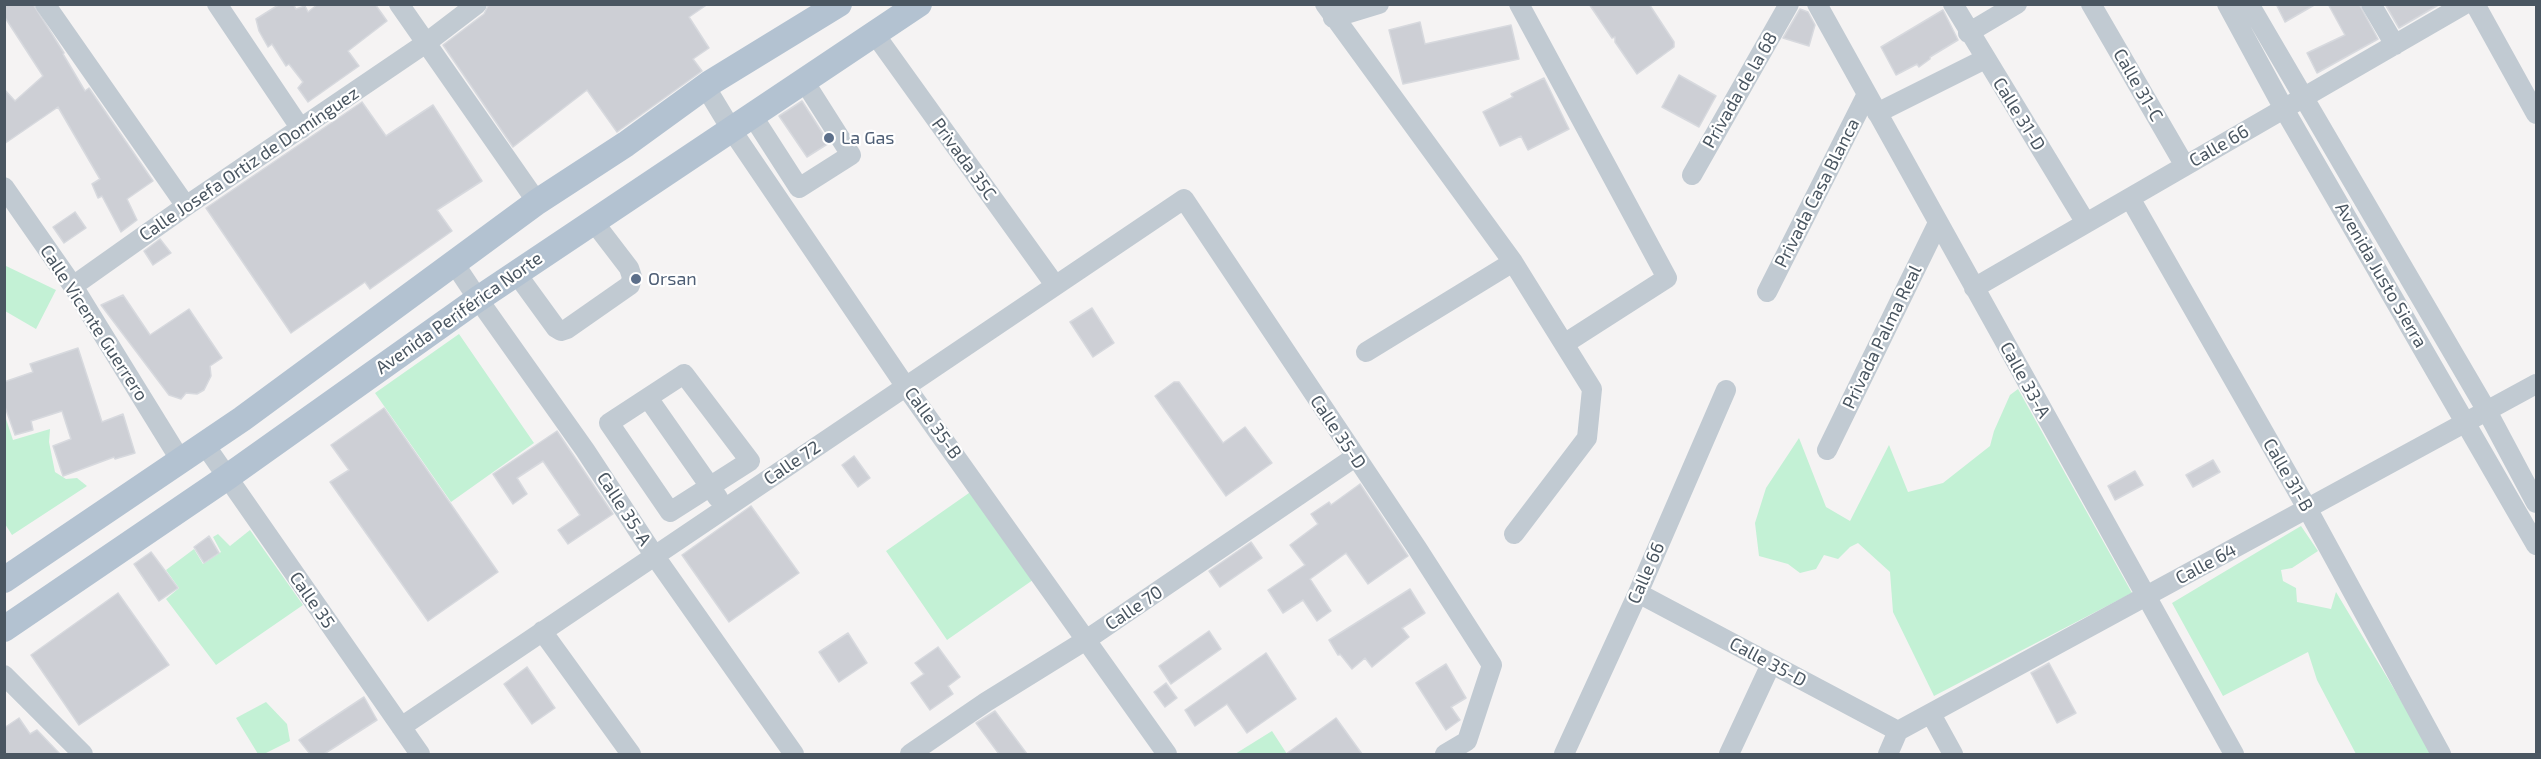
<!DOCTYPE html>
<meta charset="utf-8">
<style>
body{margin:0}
#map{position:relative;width:2541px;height:759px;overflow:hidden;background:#f5f3f3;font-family:"Exo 2",sans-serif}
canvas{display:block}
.frame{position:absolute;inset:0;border:6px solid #4a5661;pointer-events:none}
</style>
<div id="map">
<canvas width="2541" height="759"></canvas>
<div class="frame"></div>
</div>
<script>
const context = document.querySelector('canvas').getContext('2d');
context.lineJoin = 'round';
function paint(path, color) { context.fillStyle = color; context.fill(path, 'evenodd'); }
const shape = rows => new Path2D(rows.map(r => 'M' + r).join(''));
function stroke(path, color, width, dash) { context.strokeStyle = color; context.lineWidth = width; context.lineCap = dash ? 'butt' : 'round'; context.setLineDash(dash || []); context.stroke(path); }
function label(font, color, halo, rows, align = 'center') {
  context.font = font + ' "Exo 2",sans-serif'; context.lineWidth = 4.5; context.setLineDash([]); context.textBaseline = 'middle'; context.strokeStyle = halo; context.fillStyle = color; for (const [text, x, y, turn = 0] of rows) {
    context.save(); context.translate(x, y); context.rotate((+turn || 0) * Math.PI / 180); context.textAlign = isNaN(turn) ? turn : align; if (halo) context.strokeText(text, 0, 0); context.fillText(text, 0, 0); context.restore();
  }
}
paint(shape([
 [4,265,56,290,36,329,5,311],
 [459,334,534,443,451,502,375,393],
 [2018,389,2132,593,1934,696,1893,612,1890,572,1858,543,1850,547,1838,559,1824,555,1816,569,1800,573,1788,564,1759,556,1755,523,1766,488,1799,438,1826,507,1850,521,1889,445,1908,492,1943,483,1990,446,1994,431,2010,395],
 [5,416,13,440,50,429,49,442,55,472,66,479,77,478,87,486,12,535,5,524],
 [979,486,1040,575,947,640,886,551],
 [2301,526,2318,551,2292,568,2281,570,2283,581,2296,588,2297,602,2331,609,2336,592,2433,754,2356,754,2317,680,2308,652,2223,696,2172,603],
 [250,530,303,605,216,665,166,599,179,588,166,570,194,549,203,564,221,552,213,537,218,534,230,546],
 [266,702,287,724,290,741,264,754,258,754,236,718],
 [1272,731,1287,754,1235,754]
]), '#c3f1d5');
const building = shape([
 [4,4,33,4,64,53,63,54,85,91,89,88,153,181,127,199,137,220,121,232,102,196,98,198,92,184,100,179,58,107,4,144,4,89,15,101,43,76,4,16,4,4],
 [280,4,293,4,296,9,305,6,308,12,318,4,375,4,387,21,348,51,359,66,308,102,298,88,303,82,289,64,286,66,272,44,268,47,259,31,256,19,280,4],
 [489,4,708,4,689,17,709,48,693,59,702,71,617,132,587,90,513,147,443,45,484,14,489,4],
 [1589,4,1649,4,1674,42,1674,47,1637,74,1615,42,1615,37,1612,38,1589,4],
 [2276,4,2316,4,2285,22,2276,4],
 [2328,4,2359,4,2378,39,2317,73,2307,53,2345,35,2328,4],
 [2385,4,2440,4,2399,28,2385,4],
 [1800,9,1808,12,1815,25,1809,46,1783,38,1800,9],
 [1943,10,1958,40,1930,57,1930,59,1919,67,1917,64,1896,75,1881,47,1943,10],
 [1420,22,1425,44,1511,25,1519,59,1403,84,1389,30,1420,22],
 [1679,75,1716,96,1699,127,1662,107,1679,75],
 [1544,78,1569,129,1528,150,1521,136,1500,146,1483,112,1513,97,1511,94,1544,78],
 [802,101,829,143,807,157,779,116,802,101],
 [362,102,386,136,433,105,482,181,437,210,452,231,370,289,365,282,291,333,206,208,362,102],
 [75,212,86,228,64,243,53,227,75,212],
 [160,239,171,253,153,265,144,251,160,239],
 [123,295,150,335,189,309,222,358,210,366,211,376,204,390,197,394,186,393,181,399,169,395,101,305,123,295],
 [1092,308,1114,343,1093,357,1070,322,1092,308],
 [78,348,102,422,123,414,135,453,115,459,114,457,63,476,53,446,71,439,62,411,31,421,33,430,15,435,4,404,4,382,33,372,30,364,78,348],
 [1174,382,1179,382,1223,443,1245,427,1272,463,1226,496,1155,396,1174,382],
 [384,408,498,572,428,621,330,482,349,470,331,445,384,408],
 [557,431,613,514,568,544,558,530,580,515,543,461,517,478,527,494,513,504,493,474,557,431],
 [854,456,870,478,858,487,842,465,854,456],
 [2213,460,2220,472,2193,487,2186,475,2213,460],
 [2135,471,2143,485,2115,500,2108,486,2135,471],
 [1360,484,1408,556,1368,584,1346,553,1310,579,1331,611,1317,621,1303,600,1283,613,1268,590,1305,565,1290,545,1318,524,1311,514,1329,502,1331,505,1360,484],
 [751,506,799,573,729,622,682,555,751,506],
 [209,536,219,553,204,563,194,547,209,536],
 [1251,542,1262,558,1220,587,1209,571,1251,542],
 [151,552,178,588,159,601,134,564,151,552],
 [1410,589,1425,613,1402,628,1409,637,1372,667,1365,658,1352,669,1340,654,1338,655,1329,640,1410,589],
 [118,593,169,665,79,725,31,655,118,593],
 [1209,631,1221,649,1171,684,1159,666,1209,631],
 [848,633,867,663,839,682,819,652,848,633],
 [938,647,960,677,948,686,953,694,930,710,911,683,924,674,915,663,938,647],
 [1266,653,1296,699,1247,733,1227,704,1195,726,1185,710,1266,653],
 [2049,663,2076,713,2057,723,2031,673,2049,663],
 [1446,664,1466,698,1451,707,1460,720,1446,730,1416,683,1446,664],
 [527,667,555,708,532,724,504,684,527,667],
 [1166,683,1177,698,1165,707,1154,692,1166,683],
 [364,697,377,720,324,754,310,754,299,740,364,697],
 [995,711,1027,754,999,754,976,723,995,711],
 [19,718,30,734,37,730,60,754,4,754,4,728,19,718],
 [1336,718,1362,754,1286,754,1336,718]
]);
paint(building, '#cdcfd5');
stroke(building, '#d7d9de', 1.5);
stroke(shape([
 [45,4,186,206],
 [217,4,301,129],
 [399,4,537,202],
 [1325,4,1513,262,1592,389,1587,438,1514,534],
 [1519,4,1667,278,1564,344],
 [1817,4,2234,754],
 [1953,4,2086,223],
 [2091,4,2185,166],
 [2227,4,2284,109,2536,545],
 [2249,4,2487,411,2536,503],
 [2371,4,2395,45],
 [2475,4,2536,114],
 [1333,18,1379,4],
 [874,33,1055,285],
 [1968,33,2017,4],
 [705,86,731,129,906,387,1167,754],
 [1877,113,1985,59],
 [752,115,799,188,851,155,804,81],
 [1692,175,1789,4],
 [4,187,73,286,181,461],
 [2130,198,2307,508,2441,754],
 [454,263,478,299,585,450,654,555,794,754],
 [516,273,556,328,561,331,567,329,630,285,632,277,629,268,593,221],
 [73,286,186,206,426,43,477,4],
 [1974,288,2465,4],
 [1767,292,1867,94],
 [1366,352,1513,262],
 [684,374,750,461,670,512,609,423,684,374],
 [648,398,718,498],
 [205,445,420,754],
 [1827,450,1938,223],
 [1638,593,1898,731],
 [542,631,631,754],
 [4,675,83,754],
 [1931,714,1953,754],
 [401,727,1184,199,1417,548,1492,665,1467,741,1445,754],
 [910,754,986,702,1086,640,1355,457],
 [1564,754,1638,593,1726,390],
 [1729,754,1771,664],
 [1888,754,1898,731,2536,384]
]), '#c1cad2', 20);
stroke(shape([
 [4,580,242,419,537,202,626,144,710,83,839,4],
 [4,629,226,478,478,299,919,4]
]), '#b3c2d1', 26);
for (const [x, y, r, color] of [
 [829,138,6,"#5c6f8a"],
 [636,279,6,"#5c6f8a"]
]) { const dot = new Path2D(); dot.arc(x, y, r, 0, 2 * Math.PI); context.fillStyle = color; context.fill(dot); stroke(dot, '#fff', 2); }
label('18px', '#4a5661', '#fff', [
 ["Calle 31-C",2138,85,60],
 ["Privada de la 68",1740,90,-60],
 ["Calle 31-D",2019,114,58],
 ["Calle 66",2219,146,-30],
 ["Privada 35C",964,159,54],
 ["Calle Josefa Ortiz de Domínguez",249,164,-34],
 ["Privada Casa Blanca",1817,193,-63],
 ["Avenida Justo Sierra",2381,275,60],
 ["Avenida Periférica Norte",459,313,-35],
 ["Calle Vicente Guerrero",94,323,57],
 ["Privada Palma Real",1882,337,-64],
 ["Calle 33-A",2025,380,61],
 ["Calle 35-B",933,423,54],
 ["Calle 35-D",1338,432,56],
 ["Calle 72",792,463,-34],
 ["Calle 31-B",2288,475,60],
 ["Calle 35-A",624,509,57],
 ["Calle 64",2206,564,-28],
 ["Calle 66",1646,573,-66],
 ["Calle 35",312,600,55],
 ["Calle 70",1134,608,-34],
 ["Calle 35-D",1768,662,28]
]);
label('18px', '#4e5e75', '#fff', [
 ["La Gas",841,138],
 ["Orsan",648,279]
], 'left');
</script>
